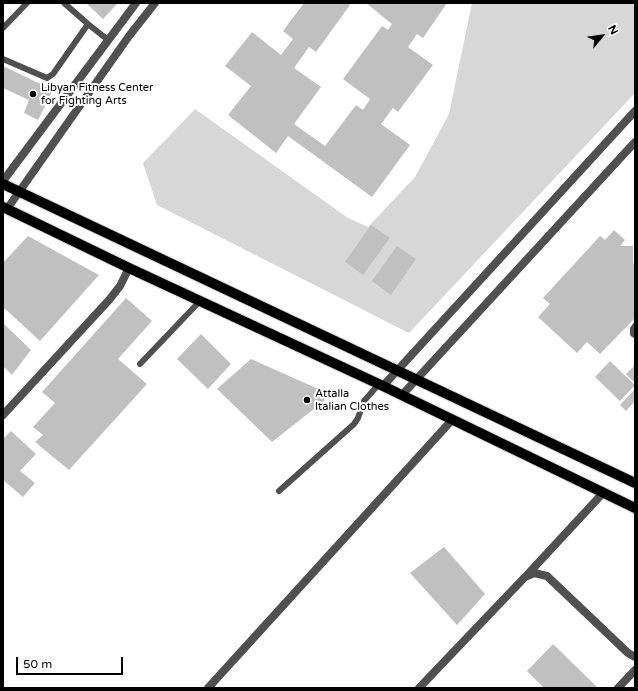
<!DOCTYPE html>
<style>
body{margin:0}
#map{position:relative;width:638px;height:691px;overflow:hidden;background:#fff;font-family:"Varela Round",sans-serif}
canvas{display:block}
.frame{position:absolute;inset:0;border:4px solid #000;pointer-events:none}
.north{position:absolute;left:582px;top:16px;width:40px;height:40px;-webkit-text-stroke:3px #fff;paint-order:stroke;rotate:61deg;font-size:11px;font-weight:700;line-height:16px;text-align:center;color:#000}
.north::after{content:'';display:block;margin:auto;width:14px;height:18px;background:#000;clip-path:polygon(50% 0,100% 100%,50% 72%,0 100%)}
.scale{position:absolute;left:16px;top:657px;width:107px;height:18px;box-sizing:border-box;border:2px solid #000;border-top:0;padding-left:5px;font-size:12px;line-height:14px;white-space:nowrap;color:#000;-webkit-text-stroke:3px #fff;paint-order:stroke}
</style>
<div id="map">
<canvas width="638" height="691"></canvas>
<div class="frame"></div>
<div class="north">N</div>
<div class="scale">50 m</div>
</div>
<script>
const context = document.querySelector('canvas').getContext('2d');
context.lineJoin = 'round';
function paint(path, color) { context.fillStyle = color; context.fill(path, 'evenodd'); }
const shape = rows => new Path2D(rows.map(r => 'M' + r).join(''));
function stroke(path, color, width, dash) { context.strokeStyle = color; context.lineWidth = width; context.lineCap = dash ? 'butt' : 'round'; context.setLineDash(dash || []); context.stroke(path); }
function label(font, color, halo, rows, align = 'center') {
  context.font = font + ' "Varela Round",sans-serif'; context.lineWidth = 4; context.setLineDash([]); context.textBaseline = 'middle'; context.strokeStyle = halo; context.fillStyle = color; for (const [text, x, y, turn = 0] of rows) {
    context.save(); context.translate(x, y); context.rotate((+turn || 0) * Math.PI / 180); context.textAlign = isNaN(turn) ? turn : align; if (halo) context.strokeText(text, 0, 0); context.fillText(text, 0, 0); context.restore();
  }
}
paint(shape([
 [472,3,635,3,635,93,409,333,157,205,143,163,195,109,348,218,368,227,415,177,449,114]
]), '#d7d7d7');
paint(shape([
 [86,3,118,3,103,19],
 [304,3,348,3,350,5,316,52,309,47,294,68,321,87,294,124,325,146,356,105,363,110,370,99,343,79,382,26,388,30,392,24,366,3,447,3,423,38,417,34,408,47,433,65,398,112,393,108,381,124,410,145,372,197,288,136,276,153,228,115,251,86,225,66,252,32,281,55,293,39,283,31],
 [3,66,53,90,38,120,24,113,29,100,3,88],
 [371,225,390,238,363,275,345,262],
 [614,230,625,240,620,246,633,246,633,264,635,261,635,318,600,354,587,342,577,353,538,317,550,304,543,298,600,236,605,240],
 [28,236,99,275,40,341,3,307,3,263],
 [397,246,416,259,391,295,372,281],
 [126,298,152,321,118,359,147,384,69,470,35,442,43,435,33,427,55,403,42,392],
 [3,323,31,350,12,375,3,366],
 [201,334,231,364,208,389,177,359],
 [251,359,325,392,324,401,272,442,217,389],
 [610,361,635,385,620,401,595,377],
 [635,365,635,383,626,374],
 [635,389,635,401,626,411,620,405],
 [11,431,36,454,20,471,35,483,23,497,3,480,3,439],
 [444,547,485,594,457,625,410,573],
 [553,644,598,688,544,688,527,671]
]), '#c0c0c0');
const primary = shape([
 [3,184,635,483],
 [3,207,129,268,383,386,635,508]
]);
stroke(primary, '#dbdbdb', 12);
stroke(shape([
 [64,3,88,24],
 [3,28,27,3],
 [3,59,47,78,53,74,88,24,108,40],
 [635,326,633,329,633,334,635,335],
 [140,364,200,301],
 [279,491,354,424,358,418,364,401,379,384]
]), '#505050', 6);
stroke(shape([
 [3,181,136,3],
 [7,209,129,36,155,3],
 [3,415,109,300,120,286,129,268],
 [527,575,603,493],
 [208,688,452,420],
 [419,688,525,577,534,573,547,576,628,653,635,657],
 [618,688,635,670]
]), '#505050', 8);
stroke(shape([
 [383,386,635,111],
 [402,395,635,142]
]), '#505050', 8);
stroke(primary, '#000', 10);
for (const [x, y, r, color] of [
 [33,94,4,"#000"],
 [307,400,4,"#000"]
]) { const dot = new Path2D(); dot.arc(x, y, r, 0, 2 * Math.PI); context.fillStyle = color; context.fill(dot); stroke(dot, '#fff', 1.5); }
label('11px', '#000', '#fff', [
 ["Libyan Fitness Center",41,88],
 ["for Fighting Arts",41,101],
 ["Attalla",315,394],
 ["Italian Clothes",315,407]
], 'left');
</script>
